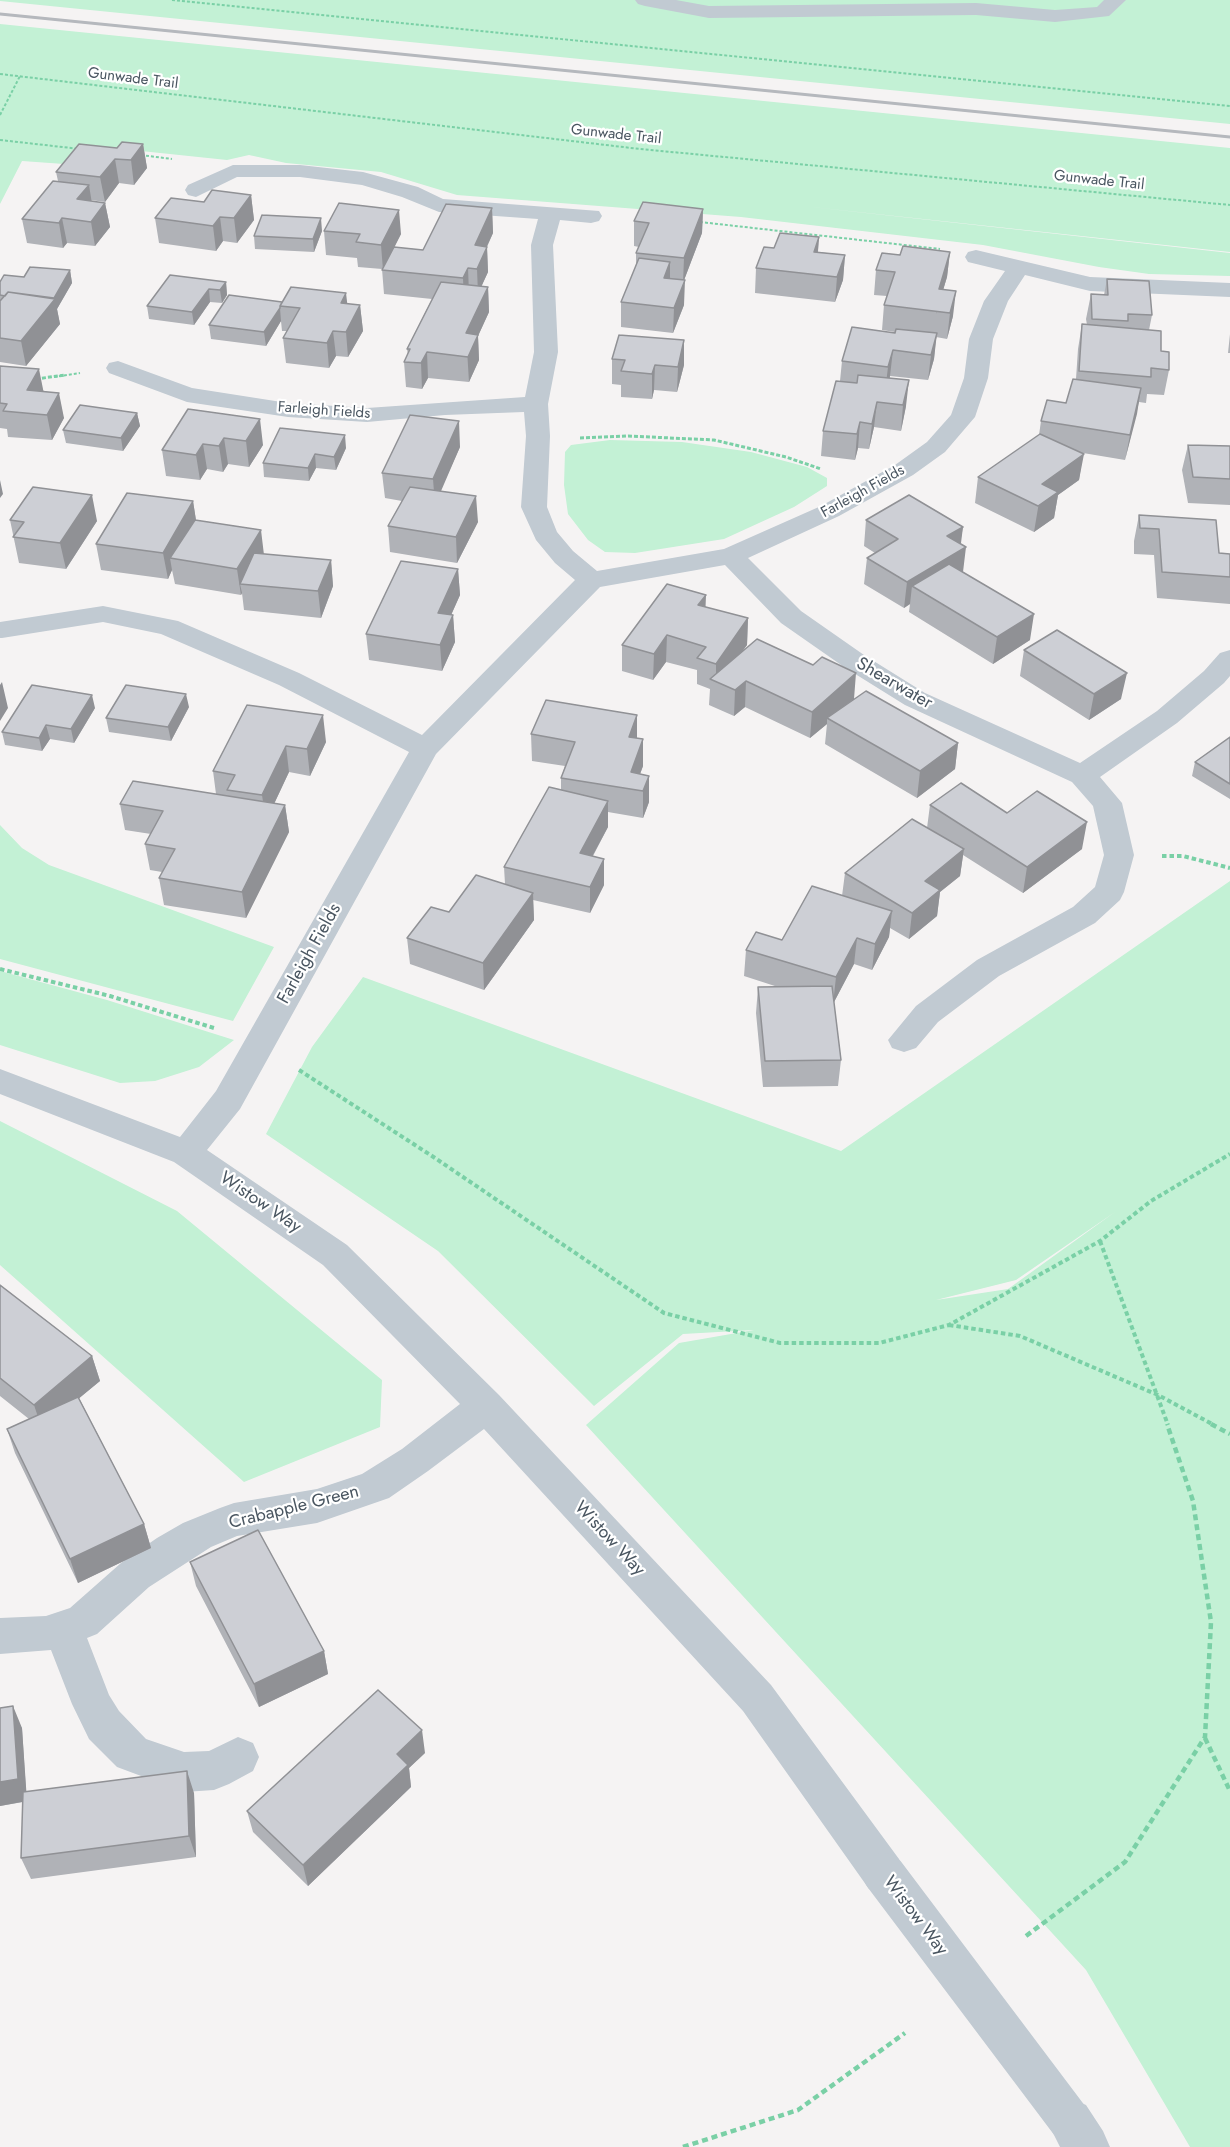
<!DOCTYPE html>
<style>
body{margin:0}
canvas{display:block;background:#f5f3f3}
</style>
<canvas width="1230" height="2147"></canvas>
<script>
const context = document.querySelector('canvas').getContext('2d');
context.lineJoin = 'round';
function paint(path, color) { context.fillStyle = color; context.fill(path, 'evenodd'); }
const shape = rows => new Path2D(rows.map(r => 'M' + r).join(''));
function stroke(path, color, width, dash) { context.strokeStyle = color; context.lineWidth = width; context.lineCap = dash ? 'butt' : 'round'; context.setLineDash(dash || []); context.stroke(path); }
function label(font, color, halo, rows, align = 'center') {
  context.font = font + ' Jost,sans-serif'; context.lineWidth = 4.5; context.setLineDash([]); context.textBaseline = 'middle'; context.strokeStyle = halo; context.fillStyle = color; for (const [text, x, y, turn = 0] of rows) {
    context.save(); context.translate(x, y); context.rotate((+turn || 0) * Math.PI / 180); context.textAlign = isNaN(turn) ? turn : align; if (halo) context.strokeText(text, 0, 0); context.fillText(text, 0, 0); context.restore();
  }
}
paint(shape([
 [0,0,1230,0,1230,124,0,1],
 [0,24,1230,148,1230,252,802,206,1230,253,1230,276,1149,274,1099,267,983,245,741,217,457,195,381,172,286,163,249,155,227,160,141,151,92,166,22,161,0,204],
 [610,440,682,442,751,452,807,467,827,478,827,486,794,507,724,539,635,553,605,552,588,540,568,514,564,485,565,452,571,445],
 [0,825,22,848,49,865,274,947,233,1021,0,959],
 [1230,881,1230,2147,1190,2147,1086,1970,586,1425,679,1343,754,1330,683,1334,594,1406,438,1251,266,1134,312,1047,363,977,841,1151],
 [1115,1212,1008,1289,936,1300,1016,1280],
 [0,971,107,1000,234,1040,199,1067,155,1081,120,1083,0,1045],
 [0,1121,177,1211,382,1380,380,1427,244,1482,0,1265]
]), '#c3f1d5');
stroke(shape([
 [172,0,1230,106],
 [0,74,640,149,1230,205],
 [0,115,20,76],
 [0,140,80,149],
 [141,155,172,159],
 [700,222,940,249],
 [54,377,80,373]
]), '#7ad0a6', 2, [3, 2]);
stroke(shape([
 [36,379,65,375],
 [580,438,628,436,714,440,786,457,821,469]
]), '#7ad0a6', 3, [4, 2]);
stroke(shape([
 [1162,856,1183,856,1230,868],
 [0,969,110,996,214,1028],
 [299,1070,432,1156,664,1313,780,1343,879,1343,949,1325,1100,1241,1151,1201,1230,1154],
 [1100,1241,1168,1425],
 [949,1325,1020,1336,1158,1395,1214,1425]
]), '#7ad0a6', 4, [4.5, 3]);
stroke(shape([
 [1211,1424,1230,1434],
 [1205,1738,1230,1791],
 [1026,1936,1125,1862,1205,1737,1211,1622,1193,1501,1167,1424],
 [683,2147,798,2110,905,2033]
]), '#7ad0a6', 4.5, [6, 4]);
paint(shape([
 [635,0,676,0,709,6,976,3,1055,10,1097,7,1104,0,1126,0,1109,16,1055,22,976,15,709,18,645,6,638,4,635,0],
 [233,165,300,165,363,172,418,187,443,199,599,211,602,216,599,221,591,223,560,220,553,245,558,352,548,404,550,436,547,507,557,532,573,551,597,571,724,549,821,506,895,465,927,442,951,415,964,378,969,339,984,301,1005,271,968,262,965,257,968,252,976,250,1090,277,1230,283,1230,297,1090,291,1025,275,1008,301,993,339,988,378,975,417,945,452,913,475,839,516,748,558,801,611,864,655,925,693,1080,763,1157,711,1204,671,1220,653,1230,650,1230,676,1224,683,1177,723,1100,777,1122,803,1134,855,1124,892,1120,900,1095,923,999,976,938,1022,916,1048,904,1052,892,1048,888,1040,916,1006,977,960,1073,907,1095,887,1104,855,1093,806,1072,782,905,705,844,667,781,623,725,565,600,587,436,754,240,1109,207,1150,347,1245,499,1395,771,1685,899,1859,906,1874,899,1889,884,1895,869,1889,743,1711,484,1429,428,1471,389,1498,317,1523,237,1536,211,1547,149,1587,97,1634,87,1638,109,1695,119,1711,146,1739,184,1752,209,1751,238,1737,253,1743,259,1757,253,1771,229,1784,214,1790,184,1792,117,1767,89,1739,72,1704,51,1650,0,1654,0,1618,46,1616,70,1608,121,1563,157,1538,183,1523,220,1508,234,1503,317,1489,362,1474,402,1449,460,1404,323,1265,174,1162,0,1094,0,1069,180,1137,216,1091,409,752,279,685,161,634,103,622,2,638,0,638,0,622,103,606,178,621,299,673,422,735,575,580,555,563,536,540,521,507,526,436,524,412,445,415,367,422,288,417,187,402,109,373,106,368,109,363,118,361,192,388,288,403,367,408,525,397,534,352,531,245,538,219,439,212,402,197,362,185,300,177,237,177,196,197,188,195,185,190,188,185,233,165],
 [1070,2098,1086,2105,1103,2131,1110,2147,1060,2147,1047,2121,1054,2105,1070,2098]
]), '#c1cad2');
stroke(shape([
 [0,14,1230,137]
]), '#b5b8bd', 3);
stroke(shape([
 [884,1874,1070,2121]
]), '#c1cad2', 42);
paint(shape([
 [143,144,147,168,134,185,119,183,105,202,91,200,91,201,105,203,110,227,95,246,67,243,63,248,27,243,22,219,58,181,56,172,117,148],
 [251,195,254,220,237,243,223,241,216,251,159,243,155,218,204,202],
 [492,208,493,233,487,247,488,272,481,287,488,287,489,312,478,336,479,360,469,382,428,378,422,389,406,387,404,362,408,355,407,349,432,299,384,294,382,269,358,267,357,258,326,255,324,231,401,234,394,247,423,250],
 [703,209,702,233,684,280,684,305,673,333,621,327,621,302,636,266,636,253,639,247,634,246,634,221],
 [322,231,314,252,255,249,254,236],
 [819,237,818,252,845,255,843,280,835,302,755,293,756,268],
 [950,252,947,277,943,290,953,316,947,339,936,337,934,359,928,380,890,376,890,378,906,406,901,431,874,427,869,449,858,448,855,460,821,456,823,431,840,381,842,361,895,333,895,332,882,330,884,305,887,296,874,295,876,270,900,255],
 [70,270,72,283,57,309,60,324,26,366,0,362,0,282,24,277],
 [1107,279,1152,315,1149,330,1161,351,1169,370,1164,395,1147,394,1146,403,1139,402,1125,460,1083,453,1079,480,1058,495,1054,518,1034,532,975,503,978,477,1039,435,1041,421,1066,403,1076,379,1078,349,1082,324,1087,325,1086,319,1091,294,1104,295],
 [226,282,227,295,222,303,210,302,194,325,149,319,147,306],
 [282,302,347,304,360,305,363,331,348,357,336,356,329,368,286,363,283,338,287,331,282,331,281,321,266,346,211,339,209,325],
 [1230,334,1230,353,1228,353],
 [612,359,684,365,677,392,654,390,652,399,621,397,621,385,612,384],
 [0,366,44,391,64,418,52,440,8,437,7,429,0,428],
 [188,409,263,445,249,467,228,464,223,472,207,469,200,480,166,476,162,450],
 [137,413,140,426,123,451,66,443,63,430],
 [1188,445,1230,446,1230,505,1188,503,1182,470],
 [460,447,440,491,478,522,457,563,390,552,388,526,402,501,385,498,382,473],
 [346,448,336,470,316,468,309,481,264,477,263,463],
 [193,501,196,520,264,554,331,560,333,586,321,618,244,610,242,593,241,595,175,584,172,570,168,579,101,570,96,544],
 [1139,515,1219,553,1230,554,1230,604,1157,598,1154,555,1134,554,1134,541],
 [10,520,97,521,66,569,19,563],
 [866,520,963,527,960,543,963,572,1030,640,993,664,909,612,910,604,904,608,864,584,867,558,875,553,864,546],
 [458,569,460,595,451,615,453,615,455,642,442,671,369,660,366,634],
 [705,607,748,618,747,645,741,652,958,743,955,769,917,798,825,744,827,724,810,738,745,707,734,716,709,705,710,689,697,684,697,670,666,662,653,680,622,671,622,645],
 [1024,650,1121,699,1089,720,1020,676],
 [247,705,326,742,310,776,289,772,274,804,285,805,289,832,246,918,164,905,159,878,162,872,150,870,145,844,151,834,125,830,120,804,216,794,213,771],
 [189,707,171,741,109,732,106,718],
 [95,708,74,743,50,739,42,751,5,745,2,732],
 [637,715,637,738,643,739,643,766,640,774,649,802,643,818,608,812,608,827,593,856,604,859,604,885,590,913,533,900,534,920,484,990,410,964,407,938,449,912,505,884,504,867,561,790,561,778,565,766,532,761,531,734],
 [1230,737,1230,799,1192,776,1195,762],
 [930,805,1007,813,1082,849,1023,893,963,855,960,876,940,892,937,916,909,939,890,928,889,937,872,970,854,964,834,1002,841,1060,838,1086,763,1087,756,1013,758,987,778,987,744,976,746,950,782,940,842,896,845,873,927,828],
 [0,1285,92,1356,100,1381,79,1398,144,1524,151,1548,78,1583,15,1453,7,1429,29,1419,0,1396],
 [190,1562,324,1651,328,1674,259,1707,196,1586],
 [0,1708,22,1728,26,1791,194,1793,196,1857,31,1879,21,1858,23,1802,0,1806],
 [425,1753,409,1768,411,1787,308,1886,253,1832,247,1811]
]), '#b0b2b7');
paint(shape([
 [143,144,147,168,134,185,131,160],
 [115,159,119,183,105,202,100,177],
 [89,185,93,210,77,199],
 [251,195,254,220,237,243,234,218],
 [105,203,110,227,95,246,91,222],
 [492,208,493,233,476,270,475,245],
 [703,209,702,233,683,283,684,258],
 [399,210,401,234,383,270,381,245],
 [220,217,223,241,216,251,213,226],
 [62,218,67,243,63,248,59,223],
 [321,218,322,231,314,252,313,239],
 [819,237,817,262,812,276,814,252],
 [487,247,488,272,478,294,477,269],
 [950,252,947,277,936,314,939,289],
 [845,255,843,280,835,302,837,277],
 [670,262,670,287,664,278],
 [468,268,469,293,464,303,463,278],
 [70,270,72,283,57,309,60,324,26,366,21,341,53,299],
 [685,280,684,305,673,333,674,308],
 [226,282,227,295,222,303,220,290],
 [488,287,489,312,478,336,479,360,469,382,466,333],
 [209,289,210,302,194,325,192,312],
 [956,291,953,316,947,339,950,313],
 [346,293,349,318,341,303],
 [360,305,363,331,348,357,346,332],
 [280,308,281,321,266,346,264,332],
 [333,331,336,356,329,368,327,343],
 [937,333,934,359,928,380,931,355],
 [684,340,684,365,677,392,678,367],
 [893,350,890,376,885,392,888,367],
 [427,352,428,378,422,389,421,363],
 [655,365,654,390,652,399,652,374],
 [39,369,44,394,27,390],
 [909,380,906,406,901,431,903,405],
 [1141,388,1137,414,1125,460,1130,435],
 [59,393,64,418,52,440,47,415],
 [877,402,874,427,869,449,872,424],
 [137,413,140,426,123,451,121,438],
 [260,419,263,445,249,467,246,441],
 [459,421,460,447,435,505,433,479],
 [860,422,858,448,855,460,857,434],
 [345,435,346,448,336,470,334,457],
 [224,438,228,464,223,472,219,446],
 [203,444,207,469,200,480,196,455],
 [315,454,316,468,309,481,308,468],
 [1084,454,1079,480,1058,495,1054,518,1034,532,1042,484],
 [0,480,3,494,0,498],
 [92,495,97,521,66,569,60,543],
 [476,496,478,522,457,563,456,537],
 [193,501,197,527,170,558,172,570,168,579,163,553],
 [963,527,960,551,966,547,963,572,912,586,910,604,904,608,907,582,947,536],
 [261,530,264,555,240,584,242,593,241,595,237,569],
 [331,560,333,586,321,618,318,591],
 [458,569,460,595,440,640,438,613],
 [706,595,705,621,698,605],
 [1034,614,1030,640,993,664,997,637],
 [453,615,455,642,442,671,440,645],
 [748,618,747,645,720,683,716,681,716,664],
 [667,635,666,662,653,680,654,654],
 [856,673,854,699,827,718,827,724,810,738,812,712],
 [1127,673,1121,699,1089,720,1094,694],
 [746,681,745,707,734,716,735,690],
 [2,682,8,708,0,721,0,685],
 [186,694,189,707,171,741,168,727],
 [92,695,95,708,74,743,71,729],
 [323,715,326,742,310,776,307,749],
 [637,715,637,741,629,737],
 [46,725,50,739,42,751,39,738],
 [643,739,643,766,634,790,631,772],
 [958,743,955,769,917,798,920,771],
 [286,746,289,772,266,821,262,795],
 [649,776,649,802,643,818,643,791],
 [608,801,608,827,580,879,580,853],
 [285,805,289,832,246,918,242,892],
 [1087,822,1082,849,1023,893,1027,867],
 [964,849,960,876,940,892,937,916,909,939,912,913,925,881],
 [604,859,604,885,590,913,590,887],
 [533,893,534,920,484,990,483,963],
 [892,911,889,937,872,970,875,944],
 [857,938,854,964,833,1004,836,977],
 [92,1356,100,1381,42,1429,34,1405],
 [144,1524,151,1548,78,1583,70,1559],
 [324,1651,328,1674,259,1707,254,1684],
 [13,1706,22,1728,27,1801,0,1806,0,1782],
 [422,1730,425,1753,409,1768,411,1787,308,1886,303,1865,397,1754],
 [187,1771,194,1793,196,1857,189,1836]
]), '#909195');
const building = shape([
 [122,142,143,144,131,160,115,159,100,177,56,172,79,144,117,148,122,142],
 [53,181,89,185,77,199,105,203,91,222,62,218,59,223,22,219,53,181],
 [212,190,251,195,234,218,220,217,213,226,155,218,171,198,204,202,212,190],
 [643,202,703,209,684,258,636,253,649,223,634,221,643,202],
 [339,203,399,210,381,245,356,242,360,234,324,231,339,203],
 [446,204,492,208,475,245,487,247,477,269,468,268,463,278,382,270,394,247,423,250,446,204],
 [262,215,321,218,313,239,254,236,262,215],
 [780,233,819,237,814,252,845,255,837,277,756,268,764,247,774,248,780,233],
 [903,246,950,252,939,289,956,291,950,313,884,305,895,272,876,270,882,253,900,255,903,246],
 [639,258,670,262,664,278,685,280,674,308,621,302,639,258],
 [30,267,70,270,54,298,8,292,5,296,0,295,0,282,4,275,24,277,30,267],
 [170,275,226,282,220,290,209,289,192,312,147,306,170,275],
 [1107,279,1149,281,1152,315,1128,314,1128,321,1092,319,1091,294,1108,295,1107,279],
 [441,282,488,287,466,333,478,335,468,357,427,352,421,363,404,362,410,349,407,349,441,282],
 [291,287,346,293,341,303,360,305,346,332,333,331,327,343,283,338,300,308,280,306,291,287],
 [8,292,55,299,21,341,0,338,0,301,8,292],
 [229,295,282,302,280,306,280,308,264,332,209,325,229,295],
 [1082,324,1161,331,1161,351,1169,352,1169,370,1151,368,1151,377,1079,371,1082,324],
 [852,327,895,333,896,329,937,333,931,355,893,350,888,367,842,361,852,327],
 [619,335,684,340,678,367,655,365,652,374,621,371,625,360,612,359,619,335],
 [0,366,39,369,27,390,59,393,47,415,3,411,7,404,0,403,0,366],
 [858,375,909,380,903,405,877,402,872,424,860,422,857,434,823,431,836,381,857,383,858,375],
 [1073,379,1141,388,1130,435,1041,421,1047,400,1066,403,1073,379],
 [80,405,137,413,121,438,63,430,80,405],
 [188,409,260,419,246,441,224,438,219,446,203,444,196,455,162,450,188,409],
 [410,415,459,421,433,479,382,473,410,415],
 [280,428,345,435,334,457,315,454,308,468,263,463,280,428],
 [1040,434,1084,454,1042,484,1058,492,1038,506,978,477,1040,434],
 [1188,445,1230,446,1230,479,1193,477,1188,445],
 [33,487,92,495,60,543,13,537,24,522,10,520,33,487],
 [410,487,476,496,456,537,388,526,410,487],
 [127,493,193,501,163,553,96,544,127,493],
 [909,495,963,527,947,536,966,547,907,582,867,558,898,539,866,520,909,495],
 [1139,515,1216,520,1219,553,1230,554,1230,577,1162,572,1159,529,1140,528,1139,515],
 [195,520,261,530,237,569,170,558,195,520],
 [254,553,331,560,318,591,240,584,254,553],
 [401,561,458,569,438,613,453,615,440,645,366,634,401,561],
 [949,564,1034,614,997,637,912,586,949,564],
 [667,584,706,595,698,605,748,618,716,664,697,658,706,647,667,635,654,654,622,645,667,584],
 [1057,630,1127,673,1094,694,1024,650,1057,630],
 [757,639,813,665,822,657,856,673,812,712,746,681,735,690,710,679,757,639],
 [32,685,92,695,71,729,46,725,39,738,2,732,32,685],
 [126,685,186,694,168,727,106,718,126,685],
 [866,691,958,743,920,771,827,718,866,691],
 [546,700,637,715,629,737,643,739,631,772,649,776,643,791,561,778,575,742,531,734,546,700],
 [247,705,323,715,307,749,286,746,262,795,227,790,235,775,213,771,247,705],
 [1230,737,1230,784,1195,762,1230,737],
 [133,781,285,805,242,892,159,878,175,849,145,844,163,811,120,804,133,781],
 [961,783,1007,813,1037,791,1087,822,1027,867,930,805,961,783],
 [549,787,608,801,580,853,604,859,590,887,504,867,549,787],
 [912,819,964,849,925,881,940,890,912,913,845,873,912,819],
 [476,875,533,893,483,963,407,938,431,907,449,912,476,875],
 [812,886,892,911,875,944,857,938,836,977,746,950,756,932,782,940,812,886],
 [832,986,841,1060,765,1061,758,987,832,986],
 [0,1285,92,1356,34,1405,0,1378,0,1285],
 [78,1397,144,1524,70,1559,7,1429,78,1397],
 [258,1530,324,1651,254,1684,190,1562,258,1530],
 [378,1690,422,1730,397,1754,408,1765,303,1865,247,1811,378,1690],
 [13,1706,18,1779,0,1782,0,1708,13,1706],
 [187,1771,189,1836,21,1858,23,1792,187,1771]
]);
paint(building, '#cdcfd5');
stroke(building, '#909195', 1.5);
label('15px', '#4a5661', '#fff', [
 ["Gunwade Trail",133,79,7],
 ["Gunwade Trail",616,135,6],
 ["Gunwade Trail",1099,181,6],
 ["Farleigh Fields",324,411,4],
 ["Farleigh Fields",863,492,-29]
]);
label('18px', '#4a5661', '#fff', [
 ["Shearwater",894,684,30],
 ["Farleigh Fields",310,954,-61],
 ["Wistow Way",260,1203,34],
 ["Crabapple Green",294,1508,-14],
 ["Wistow Way",609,1539,47],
 ["Wistow Way",915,1916,53]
]);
</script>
